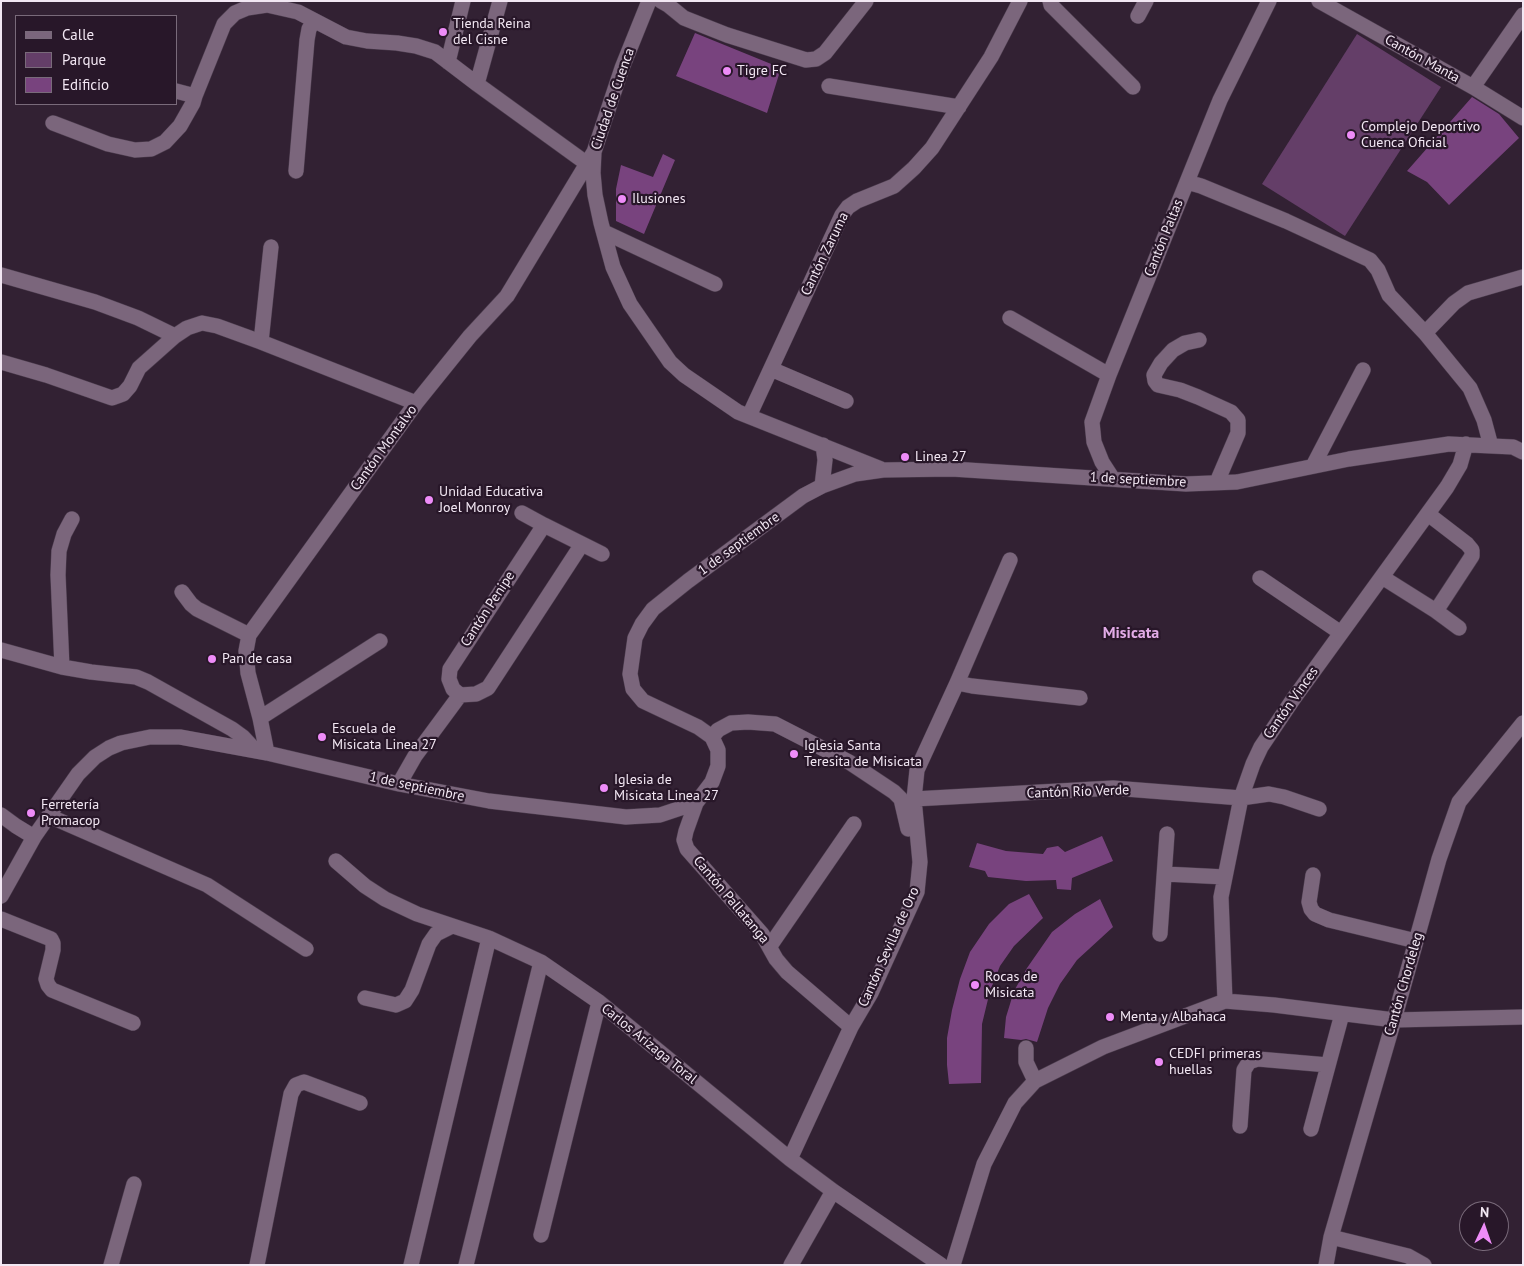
<!DOCTYPE html>
<meta charset="utf-8">
<style>
body{margin:0}
#map{position:relative;width:1524px;height:1266px;overflow:hidden;background:#322133;font-family:"PT Sans",sans-serif}
canvas{display:block}
.frame{position:absolute;inset:0;border:2px solid #f2e7f3;pointer-events:none}
.legend{position:absolute;left:15px;top:15px;width:162px;height:90px;box-sizing:border-box;background:#281729;border:1px solid #796a7a;margin:0;padding:6px 9px;list-style:none;font-size:15px;color:#f2e7f3}
.legend li{display:flex;align-items:center;gap:10px;height:25px}
.legend b{width:25px;border:1px solid #796a7a}
.north{position:absolute;left:1459px;top:1201px;width:50px;height:50px;box-sizing:border-box;background:#281729;border:1px solid #796a7a;border-radius:50%;rotate:3deg;font-size:14px;font-weight:700;line-height:20px;text-align:center;color:#f2e7f3}
.north::after{content:'';display:block;margin:auto;width:18px;height:22px;background:#ee8cf8;clip-path:polygon(50% 0,100% 100%,50% 72%,0 100%)}
</style>
<div id="map">
<canvas width="1524" height="1266"></canvas>
<div class="frame"></div>
<ul class="legend">
<li><b style="height:6px;background:#7b667c"></b>Calle</li>
<li><b style="height:14px;background:#643e68"></b>Parque</li>
<li><b style="height:14px;background:#78437e"></b>Edificio</li>
</ul>
<div class="north">N</div>
</div>
<script>
const context = document.querySelector('canvas').getContext('2d');
context.lineJoin = 'round';
function paint(path, color) { context.fillStyle = color; context.fill(path, 'evenodd'); }
const shape = rows => new Path2D(rows.map(r => 'M' + r).join(''));
function stroke(path, color, width, dash) { context.strokeStyle = color; context.lineWidth = width; context.lineCap = dash ? 'butt' : 'round'; context.setLineDash(dash || []); context.stroke(path); }
function label(font, color, halo, rows, align = 'center') {
  context.font = font + ' "PT Sans",sans-serif'; context.lineWidth = 4.5; context.setLineDash([]); context.textBaseline = 'middle'; context.strokeStyle = halo; context.fillStyle = color; for (const [text, x, y, turn = 0] of rows) {
    context.save(); context.translate(x, y); context.rotate((+turn || 0) * Math.PI / 180); context.textAlign = isNaN(turn) ? turn : align; if (halo) context.strokeText(text, 0, 0); context.fillText(text, 0, 0); context.restore();
  }
}
paint(shape([
 [1357,34,1441,87,1345,236,1262,184]
]), '#643e68');
paint(shape([
 [695,33,781,68,767,113,676,76],
 [1472,97,1499,114,1519,138,1449,205,1427,182,1407,171],
 [663,154,675,160,644,234,616,221,616,189,621,165,653,177],
 [1102,836,1113,861,1072,878,1071,890,1057,889,1056,880,1026,881,988,877,985,871,969,867,977,843,1006,851,1043,854,1047,848,1058,846,1065,852],
 [1029,894,1043,918,1014,946,1000,966,990,991,982,1024,981,1083,949,1084,947,1065,947,1038,952,1010,960,979,970,952,989,924,1009,904],
 [1100,899,1113,927,1077,960,1060,984,1048,1008,1037,1042,1026,1039,1021,1040,1004,1038,1006,1017,1014,991,1027,968,1052,932,1075,914]
]), '#78437e');
const minor = shape([
 [649,1,622,68,594,152,593,173,595,195,601,223,613,267,630,304,670,362,684,375,738,412,881,469],
 [661,1,668,5,684,18,727,35,806,60,816,59,825,53,866,1],
 [1050,1,1051,5,1133,87],
 [1319,1,1473,87,1523,118],
 [1138,16,1146,1],
 [448,62,463,1],
 [477,84,500,1],
 [829,86,959,107],
 [1473,87,1523,15],
 [176,91,195,96,224,24,235,13,247,8,267,5,298,12,346,37,367,41,397,43,416,46,435,52,477,84,586,163],
 [53,123,108,144,135,150,151,149,165,142,180,126,193,103,195,96],
 [296,171,307,40,309,29,314,21],
 [1187,182,1201,186,1286,221,1370,260,1378,270,1389,295,1425,333],
 [604,232,715,284],
 [1,275,95,302,138,318,175,336],
 [1010,318,1109,375],
 [1199,340,1185,343,1173,350,1161,363,1154,375,1155,381,1158,385,1180,390,1198,397,1231,412,1238,420,1238,433,1217,482],
 [261,342,271,247],
 [1,362,46,375,112,398,123,394,130,386,139,368,175,336,187,328,202,323,217,326,261,342,416,403],
 [771,369,846,401],
 [749,416,842,215,848,207,857,201,894,186,914,168,932,148,991,57,1020,1],
 [1491,446,1484,420,1470,388,1425,333,1454,303,1468,293,1523,277],
 [1313,466,1363,370],
 [1113,479,1102,462,1094,442,1092,422,1109,375,1220,100,1269,1],
 [822,486,825,460,823,445],
 [522,513,544,525],
 [1428,514,1467,544,1472,550,1472,556,1436,611],
 [544,525,582,544,488,688,476,694,460,695,453,689,449,679,450,669,544,525],
 [582,544,602,554],
 [1382,577,1436,611,1459,628],
 [1260,578,1341,633],
 [182,592,191,604,197,609,249,635],
 [1,650,62,667,91,672,136,677,148,682,232,729,243,737,256,751],
 [62,667,58,575,59,551,64,534,72,519],
 [957,683,972,686,1080,698],
 [260,718,380,641],
 [712,737,718,730,731,723,748,722,775,724,849,762,894,792,901,799,908,829],
 [267,753,260,718,248,673,246,651,249,635,416,403,470,336,507,296,594,152],
 [399,784,415,756,460,695],
 [914,799,1113,788,1241,798,1269,794,1284,797,1319,809],
 [696,803,686,831,684,840,687,849,762,934,776,959,787,972,851,1027],
 [1,815,16,826,34,837],
 [49,816,207,885,306,949],
 [336,861,365,886,385,899,417,914,489,938,541,962,599,1002,790,1159,833,1191,941,1265],
 [1165,874,1225,877],
 [1313,875,1309,902,1311,909,1315,914,1329,920,1416,941],
 [1,896,34,837,78,774,95,757,109,748,121,743,150,737,180,737,267,753,399,784,489,801,626,817,660,815,696,803,712,782,718,766,718,750,712,737,698,727,643,701,633,689,630,674,635,638,642,624,653,609,688,581,803,496,822,486,855,474,883,470,952,469,1186,484,1237,482,1349,459,1449,444,1513,447,1523,452],
 [1,919,51,939,53,943,53,950,46,979,48,985,52,990,133,1023],
 [1160,934,1167,834],
 [770,946,854,824],
 [365,998,396,1005,405,1001,412,990,429,944,436,934,452,926],
 [1225,1001,1221,897,1241,798,1253,764,1261,747,1294,698,1447,487,1460,465,1466,444],
 [1026,1048,1026,1062,1035,1081],
 [1240,1126,1244,1070,1249,1062,1258,1059,1328,1065],
 [1311,1129,1342,1014],
 [790,1159,851,1027,871,993,917,892,920,862,914,799,917,770,957,683,1010,560],
 [541,1235,599,1002],
 [1331,1237,1408,1256,1424,1265],
 [111,1265,134,1184],
 [257,1265,291,1094,296,1085,304,1082,360,1103],
 [411,1265,489,938],
 [466,1265,541,962],
 [791,1265,833,1191],
 [953,1265,984,1164,1015,1103,1035,1081,1103,1047,1225,1001,1274,1005,1394,1020,1523,1017],
 [1326,1265,1331,1237,1394,1020,1439,859,1459,802,1523,723]
]);
stroke(minor, '#4d3e4f', 16);
stroke(minor, '#7b667c', 15);
for (const [x, y, r, color] of [
 [443,32,5,"#ee8cf8"],
 [727,71,5,"#ee8cf8"],
 [1351,135,5,"#ee8cf8"],
 [622,199,5,"#ee8cf8"],
 [905,457,5,"#ee8cf8"],
 [429,500,5,"#ee8cf8"],
 [212,659,5,"#ee8cf8"],
 [322,737,5,"#ee8cf8"],
 [794,754,5,"#ee8cf8"],
 [604,788,5,"#ee8cf8"],
 [31,813,5,"#ee8cf8"],
 [975,985,5,"#ee8cf8"],
 [1110,1017,5,"#ee8cf8"],
 [1159,1062,5,"#ee8cf8"]
]) { const dot = new Path2D(); dot.arc(x, y, r, 0, 2 * Math.PI); context.fillStyle = color; context.fill(dot); stroke(dot, '#281729', 2); }
label('14px', '#f2e7f3', '#281729', [
 ["Tienda Reina",453,24],
 ["del Cisne",453,40],
 ["Tigre FC",737,71],
 ["Complejo Deportivo",1361,127],
 ["Cuenca Oficial",1361,143],
 ["Ilusiones",632,199],
 ["Linea 27",915,457],
 ["Unidad Educativa",439,492],
 ["Joel Monroy",439,508],
 ["Pan de casa",222,659],
 ["Escuela de",332,729],
 ["Misicata Linea 27",332,745],
 ["Iglesia Santa",804,746],
 ["Teresita de Misicata",804,762],
 ["Iglesia de",614,780],
 ["Misicata Linea 27",614,796],
 ["Ferretería",41,805],
 ["Promacop",41,821],
 ["Rocas de",985,977],
 ["Misicata",985,993],
 ["Menta y Albahaca",1120,1017],
 ["CEDFI primeras",1169,1054],
 ["huellas",1169,1070]
], 'left');
label('14px', '#f2e7f3', '#281729', [
 ["Cantón Manta",1422,59,29],
 ["Ciudad de Cuenca",613,99,-71],
 ["Cantón Paltas",1164,238,-68],
 ["Cantón Zaruma",825,254,-64],
 ["Cantón Montalvo",384,448,-54],
 ["1 de septiembre",1138,480,3],
 ["1 de septiembre",739,544,-36],
 ["Cantón Penipe",488,609,-57],
 ["Cantón Vinces",1291,703,-55],
 ["1 de septiembre",417,787,12],
 ["Cantón Río Verde",1078,792,-2],
 ["Cantón Pallatanga",731,900,50],
 ["Cantón Sevilla de Oro",889,947,-66],
 ["Cantón Chordeleg",1404,984,-74],
 ["Carlos Arízaga Toral",649,1044,39]
]);
label('bold 16px', '#e1abe6', '#281729', [
 ["Misicata",1131,633]
]);
</script>
